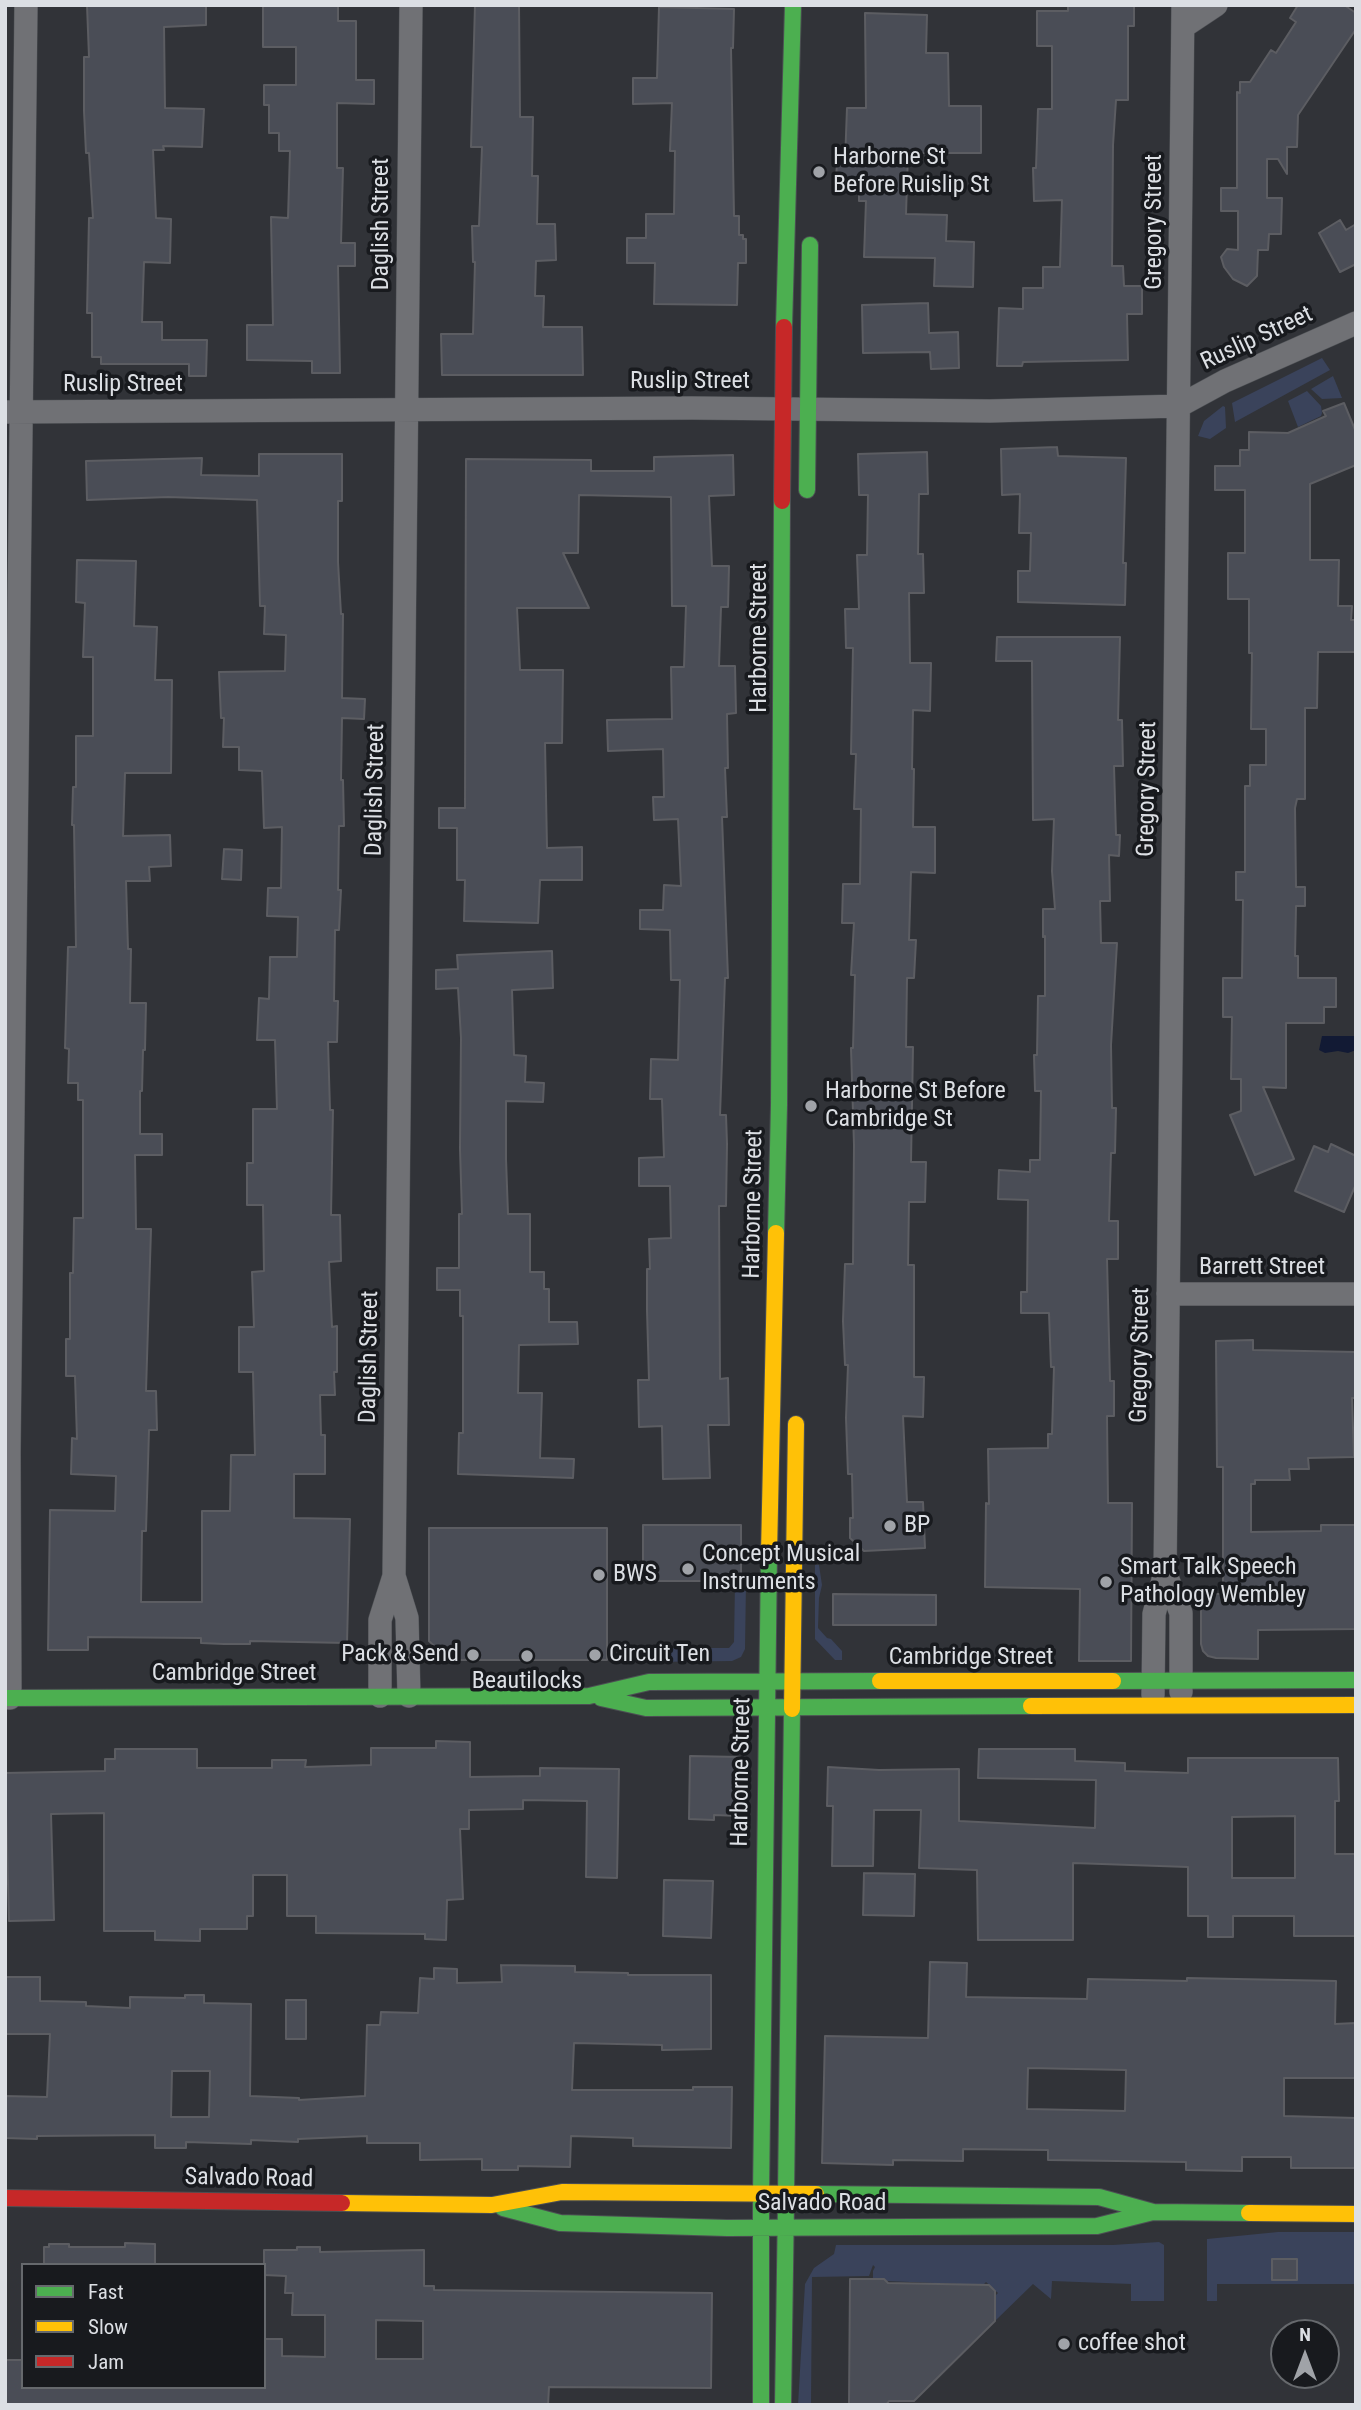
<!DOCTYPE html>
<style>
body{margin:0}
#map{position:relative;width:1361px;height:2410px;overflow:hidden;background:#313338;font-family:"Roboto Condensed",sans-serif}
canvas{display:block}
.frame{position:absolute;inset:0;border:7px solid #dcdfe4;pointer-events:none}
.legend{position:absolute;left:21px;top:2263px;width:245px;height:126px;box-sizing:border-box;background:#181a1e;border:2px solid #66696d;margin:0;padding:9px 12px;list-style:none;font-size:21px;color:#dcdfe4}
.legend li{display:flex;align-items:center;gap:14px;height:35px}
.legend b{width:35px;border:2px solid #66696d}
.north{position:absolute;left:1270px;top:2319px;width:70px;height:70px;box-sizing:border-box;background:#181a1e;border:2px solid #66696d;border-radius:50%;rotate:0deg;font-size:19px;font-weight:700;line-height:28px;text-align:center;color:#dcdfe4}
.north::after{content:'';display:block;margin:auto;width:24px;height:32px;background:#a0a3a8;clip-path:polygon(50% 0,100% 100%,50% 72%,0 100%)}
</style>
<div id="map">
<canvas width="1361" height="2410"></canvas>
<div class="frame"></div>
<ul class="legend">
<li><b style="height:9px;background:#4caf50"></b>Fast</li>
<li><b style="height:9px;background:#ffc107"></b>Slow</li>
<li><b style="height:9px;background:#c62828"></b>Jam</li>
</ul>
<div class="north">N</div>
</div>
<script>
const context = document.querySelector('canvas').getContext('2d');
context.lineJoin = 'round';
function paint(path, color) { context.fillStyle = color; context.fill(path, 'evenodd'); }
const shape = rows => new Path2D(rows.map(r => 'M' + r).join(''));
function stroke(path, color, width, dash) { context.strokeStyle = color; context.lineWidth = width; context.lineCap = dash ? 'butt' : 'round'; context.setLineDash(dash || []); context.stroke(path); }
function label(font, color, halo, rows, align = 'center') {
  context.font = font + ' "Roboto Condensed",sans-serif'; context.lineWidth = 7; context.setLineDash([]); context.textBaseline = 'middle'; context.strokeStyle = halo; context.fillStyle = color; for (const [text, x, y, turn = 0] of rows) {
    context.save(); context.translate(x, y); context.rotate((+turn || 0) * Math.PI / 180); context.textAlign = isNaN(turn) ? turn : align; if (halo) context.strokeText(text, 0, 0); context.fillText(text, 0, 0); context.restore();
  }
}
paint(shape([
 [1322,358,1330,370,1235,422,1232,403],
 [1333,376,1342,398,1322,399,1311,389],
 [1307,391,1321,406,1322,413,1321,416,1298,427,1288,401],
 [1223,406,1225,407,1226,428,1210,439,1198,436,1204,421],
 [815,1565,819,1565,822,1585,819,1598,818,1628,827,1638,831,1639,842,1651,842,1660,835,1660,815,1639],
 [735,1583,746,1583,745,1649,741,1657,732,1661,645,1662,645,1648,729,1648,734,1642],
 [1278,2232,1356,2232,1356,2284,1217,2284,1217,2301,1207,2301,1207,2239],
 [1159,2242,1164,2245,1164,2301,1131,2301,1131,2284,1052,2281,1051,2299,1033,2284,995,2321,995,2296,998,2293,986,2282,983,2285,886,2281,873,2290,873,2271,875,2267,873,2265,869,2276,812,2277,811,2405,798,2405,805,2284,814,2268,834,2254,836,2245,1113,2245]
]), '#3a435b');
paint(shape([
 [1322,1036,1356,1036,1356,1050,1348,1053,1338,1051,1325,1053,1319,1050]
]), '#121a34');
const building = shape([
 [87,5,206,5,206,25,164,27,165,108,204,109,202,147,163,146,164,150,153,150,156,218,171,219,170,263,144,262,142,322,162,322,162,340,207,340,206,376,189,376,189,364,101,364,101,357,92,357,92,313,87,313,89,218,93,218,89,153,86,153,84,111,84,57,89,57,87,5],
 [263,5,338,5,338,21,356,21,356,80,374,80,374,104,337,103,337,168,343,168,341,243,355,243,355,266,338,266,340,373,312,373,312,361,247,360,247,325,273,325,271,217,288,218,290,151,279,151,279,133,269,133,269,105,264,105,264,85,296,85,296,47,263,47,263,5],
 [475,5,519,5,520,117,533,117,532,176,538,176,537,224,555,224,556,260,536,261,535,296,544,296,543,327,582,327,583,375,442,375,441,334,473,334,475,262,473,262,472,226,479,226,482,147,471,147,475,5],
 [1134,5,1134,26,1128,26,1128,100,1116,100,1113,145,1112,266,1123,266,1124,286,1142,286,1142,314,1127,314,1128,360,1023,362,1022,366,997,366,999,308,1023,309,1023,288,1043,288,1043,267,1060,267,1062,200,1034,201,1033,168,1036,168,1038,109,1052,109,1052,46,1037,46,1037,11,1068,11,1068,6,1134,5],
 [1298,5,1344,5,1356,13,1356,29,1298,115,1297,147,1287,147,1287,174,1278,159,1267,159,1267,198,1282,198,1281,234,1269,234,1268,250,1258,250,1257,276,1247,286,1233,279,1224,267,1221,257,1227,249,1238,250,1238,211,1221,211,1221,188,1237,188,1237,92,1240,93,1240,82,1250,82,1271,50,1276,53,1296,22,1290,18,1298,5],
 [659,7,734,9,733,48,731,48,734,216,739,216,739,235,743,235,743,239,746,239,746,263,738,263,737,305,654,304,655,263,627,263,627,238,646,238,646,214,674,214,675,151,670,151,672,103,633,104,633,78,657,78,659,7],
 [865,13,927,15,926,53,948,53,949,106,981,106,981,153,908,153,906,214,947,215,946,241,974,242,973,287,934,286,935,258,864,257,866,201,859,201,859,180,836,179,837,162,845,162,847,108,866,108,865,13],
 [1340,220,1346,230,1356,224,1356,264,1340,272,1319,233,1340,220],
 [928,303,929,333,958,332,959,368,931,369,930,352,863,353,862,305,928,303],
 [1344,403,1356,432,1356,465,1310,484,1310,560,1339,560,1338,606,1352,606,1351,620,1356,620,1356,652,1318,652,1317,708,1305,708,1305,799,1297,799,1295,808,1296,887,1305,887,1305,906,1296,906,1295,956,1298,956,1298,978,1336,978,1336,1007,1324,1007,1324,1023,1286,1023,1286,1088,1263,1087,1294,1159,1255,1175,1230,1115,1241,1111,1241,1079,1231,1079,1232,1017,1223,1017,1223,978,1242,978,1243,900,1236,900,1236,872,1245,872,1245,786,1250,786,1250,765,1266,765,1266,729,1251,729,1252,653,1249,653,1249,599,1228,599,1228,553,1245,553,1245,490,1215,490,1215,466,1240,466,1240,450,1249,450,1249,432,1288,433,1326,416,1323,411,1344,403],
 [1057,447,1058,456,1126,458,1123,563,1126,563,1125,605,1018,602,1018,571,1030,571,1031,533,1019,533,1020,494,1002,495,1001,449,1057,447],
 [927,452,928,494,919,494,918,554,923,554,924,593,909,593,910,663,931,663,930,711,913,710,912,769,914,769,913,827,935,827,935,873,911,872,909,940,916,940,914,978,907,978,906,1047,913,1047,911,1162,926,1162,925,1202,909,1202,908,1265,914,1265,914,1377,924,1377,923,1417,903,1416,907,1502,923,1502,925,1548,864,1551,850,1538,850,1518,853,1518,852,1474,848,1474,846,1418,848,1365,845,1365,843,1321,845,1264,853,1264,854,1145,851,1048,853,1048,855,975,851,975,854,923,842,923,843,884,860,884,861,809,854,809,856,754,851,754,853,648,846,648,845,609,859,609,857,555,867,555,868,495,859,495,858,454,927,452],
 [259,454,342,454,342,501,338,501,338,562,341,614,343,614,342,698,365,699,364,719,342,718,341,780,343,780,344,826,339,826,338,890,341,890,339,930,335,930,334,1001,338,1001,337,1042,328,1042,330,1110,333,1110,331,1215,340,1215,341,1261,329,1262,332,1327,337,1326,337,1372,334,1372,335,1395,320,1395,321,1435,325,1435,325,1474,294,1474,294,1518,350,1519,347,1643,250,1641,250,1644,224,1644,201,1643,201,1638,88,1637,88,1650,48,1650,50,1510,115,1511,116,1476,71,1474,72,1438,77,1439,75,1376,66,1376,66,1339,70,1339,70,1273,73,1273,74,1218,83,1218,83,1100,78,1100,78,1083,68,1083,69,1049,65,1048,68,947,76,947,74,825,72,825,73,787,76,787,76,736,93,736,93,657,83,657,85,603,76,602,77,560,136,561,134,626,157,627,155,680,172,680,171,773,125,773,123,836,170,835,171,866,149,867,150,881,126,881,128,949,131,949,130,1003,146,1003,145,1050,143,1050,142,1091,140,1091,140,1134,162,1134,162,1155,135,1155,136,1229,151,1229,146,1391,156,1391,157,1430,149,1430,146,1531,142,1531,141,1602,202,1602,202,1511,230,1511,231,1455,255,1455,253,1372,239,1372,239,1327,254,1327,252,1272,264,1271,263,1205,247,1205,247,1163,253,1163,253,1109,277,1109,275,1040,257,1040,259,998,269,999,270,957,297,957,298,917,267,916,268,888,281,888,282,827,264,828,262,771,239,770,239,747,223,747,224,718,221,718,219,672,285,671,286,635,264,634,265,606,260,606,257,500,168,497,87,500,86,461,202,458,201,475,259,476,259,454],
 [733,455,734,495,709,496,712,566,729,566,728,607,721,607,719,666,735,666,736,713,727,714,728,768,725,768,727,817,722,817,728,978,725,978,720,1115,726,1115,727,1144,726,1206,719,1206,720,1379,728,1378,729,1425,708,1425,710,1478,663,1479,662,1426,639,1427,638,1380,649,1380,647,1310,647,1269,650,1269,649,1239,671,1238,670,1186,639,1186,639,1158,664,1157,662,1099,650,1099,651,1059,678,1060,680,980,671,980,670,930,640,929,640,910,663,910,664,885,681,886,678,819,654,820,653,797,664,797,663,749,608,751,607,720,672,719,671,667,684,667,686,606,672,606,671,497,579,495,578,553,563,553,589,608,517,608,520,670,563,670,562,743,545,743,547,848,582,847,582,880,540,880,538,923,464,921,465,880,457,880,457,828,439,828,439,808,465,808,466,459,591,460,591,471,654,471,654,457,733,455],
 [997,637,1120,637,1118,720,1122,720,1123,766,1114,766,1116,835,1120,835,1119,856,1109,855,1110,901,1100,901,1101,943,1117,943,1111,1045,1112,1108,1116,1108,1115,1153,1111,1153,1109,1221,1118,1221,1118,1259,1107,1259,1110,1381,1114,1381,1114,1416,1107,1416,1108,1503,1132,1503,1131,1661,1079,1661,1080,1589,985,1587,986,1503,989,1504,988,1449,1048,1448,1048,1434,1052,1434,1054,1367,1051,1367,1049,1313,1021,1313,1021,1292,1027,1292,1028,1200,998,1199,999,1170,1030,1172,1030,1160,1040,1160,1041,1091,1035,1091,1034,1055,1037,1055,1038,996,1045,996,1045,936,1043,937,1043,909,1055,909,1052,871,1054,819,1033,820,1032,661,996,661,997,637],
 [224,849,242,850,241,880,222,879,224,849],
 [552,951,553,988,512,990,514,1055,526,1056,525,1082,544,1083,543,1102,506,1101,506,1159,508,1214,530,1214,530,1272,544,1272,544,1289,549,1289,549,1322,577,1322,578,1344,519,1345,518,1393,542,1393,540,1458,574,1459,573,1478,458,1474,459,1433,463,1433,463,1316,460,1316,460,1290,437,1290,437,1268,459,1268,459,1214,462,1214,460,1149,461,1038,458,988,436,989,436,970,458,969,457,955,552,951],
 [1331,1144,1356,1156,1356,1184,1344,1212,1295,1191,1314,1146,1328,1152,1331,1144],
 [1253,1340,1253,1350,1356,1352,1356,1398,1352,1398,1354,1457,1308,1458,1309,1469,1289,1469,1290,1480,1255,1480,1255,1484,1251,1484,1251,1532,1321,1531,1321,1525,1356,1525,1356,1629,1258,1630,1258,1659,1216,1658,1208,1656,1203,1651,1201,1644,1201,1602,1212,1602,1212,1594,1223,1594,1223,1467,1217,1467,1216,1341,1253,1340],
 [643,1525,741,1525,741,1581,643,1581,643,1525],
 [429,1528,607,1528,607,1660,449,1660,429,1641,429,1528],
 [833,1594,936,1595,936,1625,833,1625,833,1594],
 [436,1741,470,1742,470,1777,540,1776,540,1768,619,1769,617,1878,586,1877,587,1801,523,1800,523,1809,469,1810,469,1829,460,1829,463,1899,447,1900,446,1940,425,1939,425,1934,316,1933,316,1916,287,1916,287,1875,253,1875,253,1916,247,1916,247,1929,200,1929,200,1941,155,1940,155,1931,104,1931,104,1813,51,1814,54,1920,9,1921,5,1773,105,1771,105,1759,115,1759,115,1749,197,1749,197,1768,272,1768,272,1760,306,1760,305,1767,371,1765,371,1748,436,1748,436,1741],
 [979,1749,1075,1749,1075,1761,1125,1763,1125,1771,1188,1773,1188,1758,1338,1758,1339,1801,1335,1801,1335,1854,1356,1854,1356,1936,1294,1936,1294,1916,1233,1916,1233,1937,1208,1937,1208,1916,1188,1916,1188,1867,1073,1863,1073,1940,978,1940,977,1870,919,1868,921,1810,874,1810,873,1866,832,1866,833,1806,827,1806,828,1767,879,1770,959,1769,959,1821,1095,1828,1096,1780,978,1778,979,1749],
 [1295,1816,1295,1878,1232,1878,1232,1817,1295,1816],
 [690,1756,740,1757,739,1816,714,1815,714,1820,689,1819,690,1756],
 [864,1873,915,1874,914,1916,863,1915,864,1873],
 [664,1880,713,1881,711,1938,663,1936,664,1880],
 [930,1962,967,1963,966,1997,1087,1999,1088,1979,1187,1981,1187,1978,1336,1981,1335,2024,1356,2023,1356,2078,1284,2078,1284,2116,1356,2118,1356,2168,1291,2168,1291,2157,1242,2157,1242,2171,1186,2170,1186,2162,1048,2160,1048,2150,963,2149,963,2161,893,2160,893,2165,822,2163,825,2036,928,2038,930,1962],
 [1028,2068,1126,2070,1125,2111,1027,2109,1028,2068],
 [501,1965,575,1966,575,1972,628,1973,628,1975,711,1975,711,2049,662,2050,662,2045,574,2043,572,2090,693,2090,693,2087,732,2087,731,2148,633,2146,633,2138,571,2136,570,2167,518,2166,518,2170,482,2170,482,2159,420,2160,420,2143,367,2143,367,2136,298,2139,298,2142,251,2140,251,2144,186,2142,186,2148,155,2148,155,2135,37,2136,37,2139,5,2138,5,2096,47,2097,50,2034,5,2034,5,1977,40,1977,40,2001,86,2002,86,2006,130,2008,130,1997,185,1998,185,1995,204,1995,204,2003,251,2004,250,2096,299,2098,299,2100,365,2096,367,2025,380,2025,381,2012,418,2013,420,1978,434,1979,434,1968,457,1969,457,1983,502,1982,501,1965],
 [172,2071,210,2071,209,2117,171,2117,172,2071],
 [286,2000,306,2000,306,2039,286,2039,286,2000],
 [125,2243,155,2244,155,2265,44,2265,44,2247,49,2247,49,2244,69,2244,69,2247,125,2247,125,2243],
 [297,2247,320,2247,320,2252,424,2250,424,2286,434,2286,434,2290,712,2293,711,2388,549,2387,548,2405,5,2405,5,2360,23,2360,23,2387,264,2387,264,2339,282,2339,282,2356,325,2357,325,2315,292,2315,293,2293,285,2293,286,2276,264,2275,264,2250,297,2250,297,2247],
 [376,2320,423,2321,423,2359,376,2359,376,2320],
 [1272,2259,1297,2259,1297,2280,1272,2280,1272,2259],
 [850,2279,884,2279,888,2283,989,2285,995,2291,995,2321,914,2401,889,2401,886,2405,849,2405,850,2279]
]);
paint(building, '#4a4d56');
stroke(building, '#5c5d62', 2);
const street = shape([
 [1183,27,1216,5],
 [5,412,692,408,990,411,1179,406,1225,381,1356,323],
 [1168,1294,1356,1294],
 [1165,1572,1181,1613,1181,1692],
 [394,1576,407,1618,409,1696],
 [1153,1695,1154,1614,1165,1572,1183,5],
 [380,1696,380,1620,394,1576,411,5],
 [10,1698,9,1452,26,5]
]);
const fast = shape([
 [784,327,793,5],
 [807,490,810,245],
 [776,1233,779,1105,782,501],
 [1113,1681,1356,1680],
 [5,1698,589,1696,649,1682,880,1681],
 [601,1698,646,1708,1031,1706],
 [761,2194,769,1553],
 [786,2194,792,1709],
 [816,2194,1099,2197,1153,2212],
 [761,2203,761,2405],
 [503,2208,560,2223,727,2228,1097,2226,1153,2212,1249,2213],
 [783,2405,786,2202]
]);
const slow = shape([
 [769,1553,776,1233],
 [880,1681,1113,1681],
 [1031,1706,1356,1705],
 [792,1709,796,1424],
 [342,2203,492,2205,562,2192,816,2194],
 [1249,2213,1356,2214]
]);
const jam = shape([
 [782,501,784,327],
 [5,2198,342,2203]
]);
stroke(street, '#4c4f53', 24);
stroke(fast, '#4c4f53', 18);
stroke(slow, '#4c4f53', 18);
stroke(jam, '#4c4f53', 18);
stroke(street, '#707175', 23);
stroke(fast, '#4caf50', 16);
stroke(slow, '#ffc107', 16);
stroke(jam, '#c62828', 16);
for (const [x, y, r, color] of [
 [819,172,7,"#a0a3a8"],
 [811,1106,7,"#a0a3a8"],
 [890,1526,7,"#a0a3a8"],
 [688,1569,7,"#a0a3a8"],
 [599,1575,7,"#a0a3a8"],
 [1106,1582,7,"#a0a3a8"],
 [473,1655,7,"#a0a3a8"],
 [595,1655,7,"#a0a3a8"],
 [527,1656,7,"#a0a3a8"],
 [1064,2344,7,"#a0a3a8"]
]) { const dot = new Path2D(); dot.arc(x, y, r, 0, 2 * Math.PI); context.fillStyle = color; context.fill(dot); stroke(dot, '#181a1e', 2.5); }
label('24px', '#dcdfe4', '#181a1e', [
 ["Harborne St",833,158],
 ["Before Ruislip St",833,186],
 ["Harborne St Before",825,1092],
 ["Cambridge St",825,1120],
 ["BP",904,1526],
 ["Concept Musical",702,1555],
 ["Instruments",702,1583],
 ["Smart Talk Speech",1120,1568],
 ["Pathology Wembley",1120,1596],
 ["BWS",613,1575],
 ["Pack & Send",459,1655,"right"],
 ["Circuit Ten",609,1655],
 ["Beautilocks",527,1682,"center"],
 ["coffee shot",1078,2344]
], 'left');
label('24px', '#dcdfe4', '#181a1e', [
 ["Gregory Street",1155,222,-90],
 ["Daglish Street",382,224,-90],
 ["Ruslip Street",1257,339,-25],
 ["Ruslip Street",690,382],
 ["Ruslip Street",123,385],
 ["Harborne Street",760,638,-90],
 ["Gregory Street",1148,789,-89],
 ["Daglish Street",376,790,-89],
 ["Harborne Street",754,1204,-89],
 ["Barrett Street",1262,1268],
 ["Gregory Street",1141,1355,-89],
 ["Daglish Street",370,1357,-89],
 ["Cambridge Street",971,1658],
 ["Cambridge Street",234,1674],
 ["Harborne Street",742,1772,-89],
 ["Salvado Road",249,2179,1],
 ["Salvado Road",822,2204]
]);
</script>
